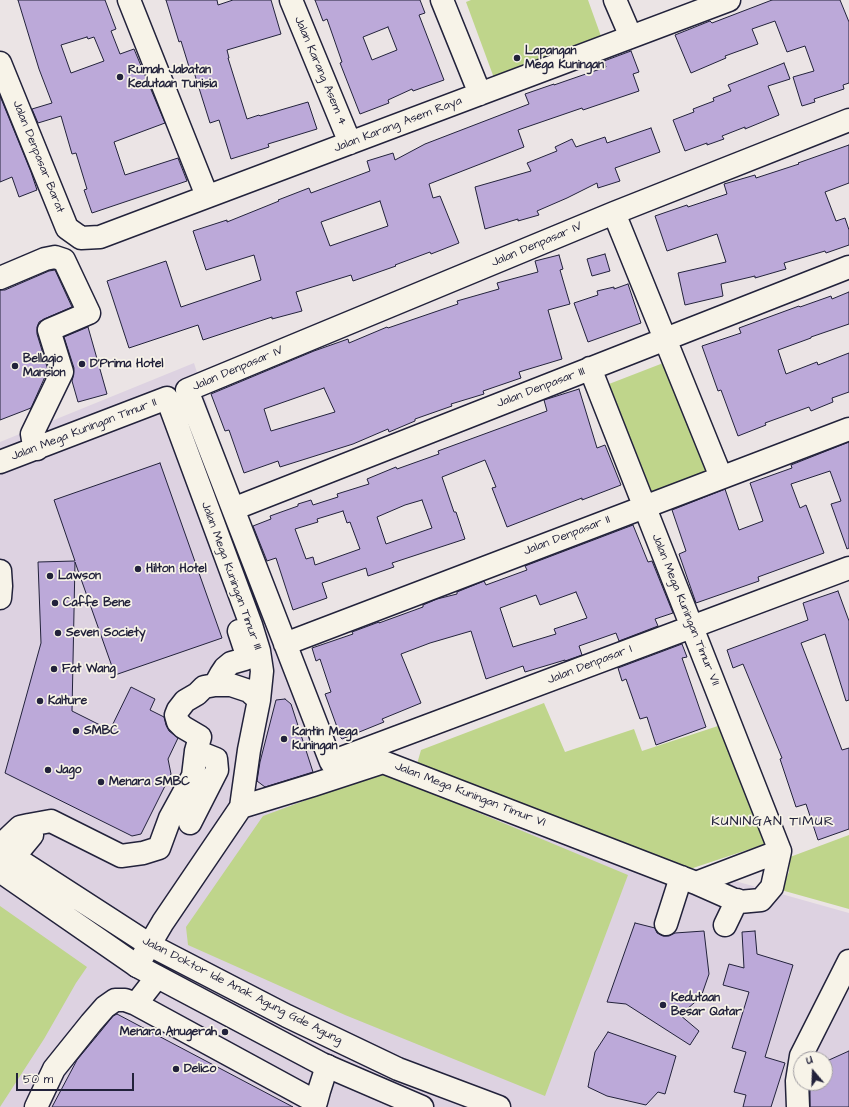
<!DOCTYPE html>
<style>
body{margin:0}
#map{position:relative;width:849px;height:1107px;overflow:hidden;background:#ebe4e5;font-family:"Architects Daughter",sans-serif}
canvas{display:block}
.north{position:absolute;left:793px;top:1051px;width:40px;height:40px;box-sizing:border-box;background:#f7f3e8;border:1px solid #a29fa3;border-radius:50%;rotate:341deg;font-size:11px;font-weight:700;line-height:16px;text-align:center;color:#22223b}
.north::after{content:'';display:block;margin:auto;width:14px;height:18px;background:#22223b;clip-path:polygon(50% 0,100% 100%,50% 72%,0 100%)}
.scale{position:absolute;left:16px;top:1073px;width:118px;height:18px;box-sizing:border-box;border:2px solid #22223b;border-top:0;padding-left:5px;font-size:12px;line-height:14px;white-space:nowrap;color:#22223b;-webkit-text-stroke:3px #f7f3e8;paint-order:stroke}
</style>
<div id="map">
<canvas width="849" height="1107"></canvas>
<div class="north">U</div>
<div class="scale">50 m</div>
</div>
<script>
const context = document.querySelector('canvas').getContext('2d');
context.lineJoin = 'round';
function paint(path, color) { context.fillStyle = color; context.fill(path, 'evenodd'); }
const shape = rows => new Path2D(rows.map(r => 'M' + r).join(''));
function stroke(path, color, width, dash) { context.strokeStyle = color; context.lineWidth = width; context.lineCap = dash ? 'butt' : 'round'; context.setLineDash(dash || []); context.stroke(path); }
function label(font, color, halo, rows, align = 'center') {
  context.font = font + ' "Architects Daughter",sans-serif'; context.lineWidth = 3.5; context.setLineDash([]); context.textBaseline = 'middle'; context.strokeStyle = halo; context.fillStyle = color; for (const [text, x, y, turn = 0] of rows) {
    context.save(); context.translate(x, y); context.rotate((+turn || 0) * Math.PI / 180); context.textAlign = isNaN(turn) ? turn : align; if (halo) context.strokeText(text, 0, 0); context.fillText(text, 0, 0); context.restore();
  }
}
paint(shape([
 [194,363,322,765,849,913,849,1107,0,1107,0,442],
 [801,1059,825,1059,825,1083,801,1083]
]), '#ddd2e1');
paint(shape([
 [471,0,588,0,602,39,494,78,466,2],
 [671,360,715,471,653,495,609,384],
 [544,703,565,752,634,729,642,751,724,724,768,843,684,871,417,764,421,750],
 [374,775,388,775,628,875,545,1096,345,1015,188,945,186,927,263,816],
 [849,835,849,909,781,890,789,872,790,857],
 [0,906,87,967,76,983,44,1039,0,1107]
]), '#bfd58b');
const building = shape([
 [18,0,105,0,116,29,111,31,120,54,134,49,165,123,114,142,125,175,178,158,187,181,92,213,84,190,87,189,76,153,72,154,61,116,38,123,32,109,52,103,39,69,18,0],
 [87,37,88,39,94,37,104,61,71,73,61,45,87,37],
 [166,0,217,0,218,5,233,0,271,0,281,34,227,50,229,58,228,58,247,119,259,115,260,116,308,102,317,129,268,144,269,147,231,159,219,120,210,123,193,69,190,70,181,41,179,42,166,0],
 [315,0,420,0,425,13,419,15,444,80,413,91,412,89,388,100,389,103,360,114,340,63,342,62,327,19,323,21,315,0],
 [388,27,397,50,372,60,363,37,388,27],
 [772,0,840,0,849,22,849,83,843,85,844,89,814,99,815,102,802,106,793,77,814,71,805,46,787,52,775,21,752,29,758,44,725,56,726,58,691,73,675,35,710,21,712,23,772,0],
 [631,51,639,72,633,74,639,91,583,110,582,108,518,130,524,147,429,184,433,198,440,196,459,243,431,254,430,252,395,265,396,266,353,281,351,275,296,292,302,311,272,319,272,317,203,340,198,325,129,348,107,281,166,261,181,307,261,280,254,255,206,270,193,231,227,220,227,222,279,201,278,200,309,188,311,193,370,171,367,161,393,153,395,160,425,144,529,104,525,94,554,84,554,85,606,67,604,61,631,51],
 [380,201,388,226,330,246,321,222,380,201],
 [784,63,790,79,768,86,779,115,745,129,745,127,722,136,724,139,707,145,707,143,685,151,673,120,694,112,693,109,714,101,713,98,731,91,728,85,784,63],
 [0,96,31,172,37,190,19,197,12,177,0,182,0,96],
 [651,128,660,152,615,168,620,181,598,188,597,183,567,198,537,211,539,215,518,221,518,219,485,229,475,187,531,171,527,163,557,151,555,147,572,139,576,147,605,137,607,143,651,128],
 [849,145,849,183,825,192,836,221,845,218,849,230,849,245,826,253,825,251,784,263,786,269,755,278,755,276,721,284,723,296,685,305,678,273,726,262,717,234,667,251,655,216,687,205,688,207,727,194,724,184,755,175,756,178,799,164,798,163,849,145],
 [605,254,610,271,592,276,587,259,605,254],
 [559,255,563,269,560,270,570,304,548,310,562,359,519,372,521,378,483,391,484,394,451,404,452,406,415,419,415,421,389,432,388,429,353,444,280,467,278,461,244,473,229,430,225,431,211,394,314,351,348,339,349,343,387,327,388,328,458,304,457,301,499,289,497,283,538,272,535,261,559,255],
 [324,388,335,412,271,431,264,409,324,388],
 [55,270,72,307,44,319,39,322,37,327,37,334,48,370,31,408,0,420,0,290,5,290,49,271,55,270],
 [628,284,641,323,588,342,574,303,598,295,597,291,614,287,614,289,628,284],
 [849,292,849,324,811,337,811,338,778,350,786,374,817,362,818,365,849,353,849,392,832,398,833,402,811,411,809,407,765,423,766,425,738,436,721,390,718,391,702,346,741,333,739,328,799,306,800,307,831,296,832,299,849,292],
 [88,327,107,394,78,402,72,381,73,377,74,368,64,337,88,327],
 [579,389,597,448,605,445,621,485,582,500,582,498,507,527,492,488,496,487,485,460,442,477,454,512,456,512,465,539,392,563,394,567,368,576,366,568,322,583,327,598,293,610,276,558,267,561,253,526,271,519,270,516,298,506,298,504,311,500,313,505,338,497,337,494,369,484,367,479,396,467,397,469,439,454,438,451,547,411,544,400,579,389],
 [422,500,432,528,386,544,377,517,405,505,422,500],
 [343,511,347,523,350,522,360,549,315,565,313,557,306,559,295,529,318,522,317,519,343,511],
 [849,442,849,548,847,549,831,504,841,501,830,471,791,484,800,508,806,505,824,553,758,577,759,581,696,603,679,554,686,551,672,510,725,489,739,530,763,521,750,483,792,468,791,465,849,442],
 [160,463,222,638,115,675,75,562,72,711,110,730,131,687,155,699,150,710,164,717,166,725,169,731,178,738,168,759,171,774,141,834,132,836,5,773,41,643,38,562,75,561,54,500,160,463],
 [633,525,648,562,652,561,673,613,655,619,658,626,619,641,616,633,579,646,582,655,565,661,565,660,525,672,523,666,486,679,471,631,430,643,401,654,421,703,382,719,384,722,342,739,341,738,325,694,331,692,320,659,316,661,312,648,353,634,352,632,379,622,379,623,423,607,423,605,437,599,457,594,457,592,484,581,486,585,527,570,525,566,633,525],
 [576,592,587,618,554,629,556,634,513,647,500,608,536,595,540,605,576,592],
 [838,591,849,621,849,700,846,701,825,634,801,643,842,750,849,748,849,829,818,840,806,804,796,807,780,759,782,758,743,664,733,668,727,650,808,620,803,603,838,591],
 [682,644,687,657,682,658,706,727,656,745,647,717,640,719,626,679,622,681,618,668,682,644],
 [285,699,291,704,313,772,265,787,257,781,260,762,276,700,285,699],
 [635,923,655,928,657,933,663,936,669,936,675,933,704,931,709,974,701,997,680,1015,699,1031,690,1045,626,1004,607,1002,635,923],
 [755,931,757,954,793,965,765,1057,785,1063,771,1107,743,1107,746,1095,734,1092,746,1052,732,1048,749,992,723,985,729,964,744,968,742,932,755,931],
 [117,1014,293,1107,52,1107,77,1060,101,1031,113,1016,117,1014],
 [608,1032,676,1056,665,1094,658,1092,646,1105,607,1096,588,1087,595,1052,608,1032],
 [849,1051,849,1107,810,1107,810,1083,825,1083,825,1064,829,1060,849,1051]
]);
paint(building, '#bca9d9');
stroke(building, '#22223b', 1);
const minor = shape([
 [129,0,207,196],
 [291,0,350,143],
 [442,0,480,94],
 [615,0,631,37],
 [0,63,67,228,81,238,100,237,729,0],
 [849,120,614,213,187,390,331,762,849,568],
 [614,213,721,477],
 [0,278,45,259,55,257,64,260,89,313,49,330,62,372,32,434,33,440,37,449],
 [590,368,780,851],
 [0,462,167,398,251,625,259,651,262,671,259,700,249,750,241,807,163,922,137,966],
 [233,509,849,267],
 [285,644,849,429],
 [215,685,221,674,225,668,231,663,245,659,246,652,239,631],
 [241,807,313,785,383,762,696,883,739,902,761,900,772,887,780,851],
 [190,823,217,770,216,759,196,751],
 [0,846,20,827,29,825],
 [13,858,32,835,29,825,51,821,121,856,143,853,159,848,170,818,193,776,196,751,200,737,183,727,178,722,176,715,178,710,185,701,197,694,204,687,215,685,231,685,249,691,259,700],
 [696,883,780,851],
 [666,924,681,877],
 [725,925,737,900],
 [136,1004,157,977],
 [36,1107,54,1069,91,1023,105,1007,115,1000,125,1000,136,1004,316,1102],
 [314,1107,316,1102,319,1091,327,1066],
 [798,1107,797,1081,801,1056,849,961]
]);
const major = shape([
 [0,571,1,586,0,598],
 [0,848,150,945,287,1016,398,1069,499,1107],
 [0,871,137,966,322,1064,422,1107]
]);
stroke(minor, '#22223b', 25);
stroke(major, '#22223b', 25);
stroke(minor, '#f7f3e8', 22);
stroke(major, '#f7f3e8', 22);
for (const [x, y, r, color] of [
 [517,58,4,"#22223b"],
 [120,77,4,"#22223b"],
 [82,364,4,"#22223b"],
 [15,366,4,"#22223b"],
 [138,569,4,"#22223b"],
 [50,576,4,"#22223b"],
 [55,603,4,"#22223b"],
 [58,633,4,"#22223b"],
 [54,669,4,"#22223b"],
 [40,701,4,"#22223b"],
 [76,731,4,"#22223b"],
 [284,739,4,"#22223b"],
 [48,770,4,"#22223b"],
 [101,782,4,"#22223b"],
 [663,1005,4,"#22223b"],
 [225,1032,4,"#22223b"],
 [176,1069,4,"#22223b"]
]) { const dot = new Path2D(); dot.arc(x, y, r, 0, 2 * Math.PI); context.fillStyle = color; context.fill(dot); stroke(dot, '#f7f3e8', 1.5); }
label('bold 12px', '#22223b', '#f7f3e8', [
 ["Lapangan",525,51],
 ["Mega Kuningan",525,65],
 ["Rumah Jabatan",128,70],
 ["Kedutaan Tunisia",128,84],
 ["Bellagio",23,359],
 ["Mansion",23,373],
 ["D'Prima Hotel",90,364],
 ["Hilton Hotel",146,569],
 ["Lawson",58,576],
 ["Caffe Bene",63,603],
 ["Seven Society",66,633],
 ["Fat Wang",62,669],
 ["Kalture",48,701],
 ["SMBC",84,731],
 ["Kantin Mega",292,732],
 ["Kuningan",292,746],
 ["Jago",56,770],
 ["Menara SMBC",109,782],
 ["Kedutaan",671,998],
 ["Besar Qatar",671,1012],
 ["Menara Anugerah",217,1032,"right"],
 ["Delico",184,1069]
], 'left');
label('12px', '#22223b', '#f7f3e8', [
 ["Jalan Karang Asem 4",320,71,67],
 ["Jalan Karang Asem Raya",398,125,-21],
 ["Jalan Denpasar Barat",38,157,68],
 ["Jalan Denpasar IV",537,245,-23],
 ["Jalan Denpasar IV",238,369,-23],
 ["Jalan Denpasar III",541,388,-21],
 ["Jalan Mega Kuningan Timur II",84,430,-21],
 ["Jalan Denpasar II",567,536,-21],
 ["Jalan Mega Kuningan Timur III",231,576,70],
 ["Jalan Mega Kuningan Timur VII",685,610,68],
 ["Jalan Denpasar I",590,665,-21],
 ["Jalan Mega Kuningan Timur VI",470,795,21],
 ["Jalan Doktor Ide Anak Agung Gde Agung",242,991,27]
]);
context.letterSpacing = '1px';
label('14px', '#22223b', '#f7f3e8', [
 ["KUNINGAN TIMUR",773,822]
]);
context.letterSpacing = '0px';
</script>
